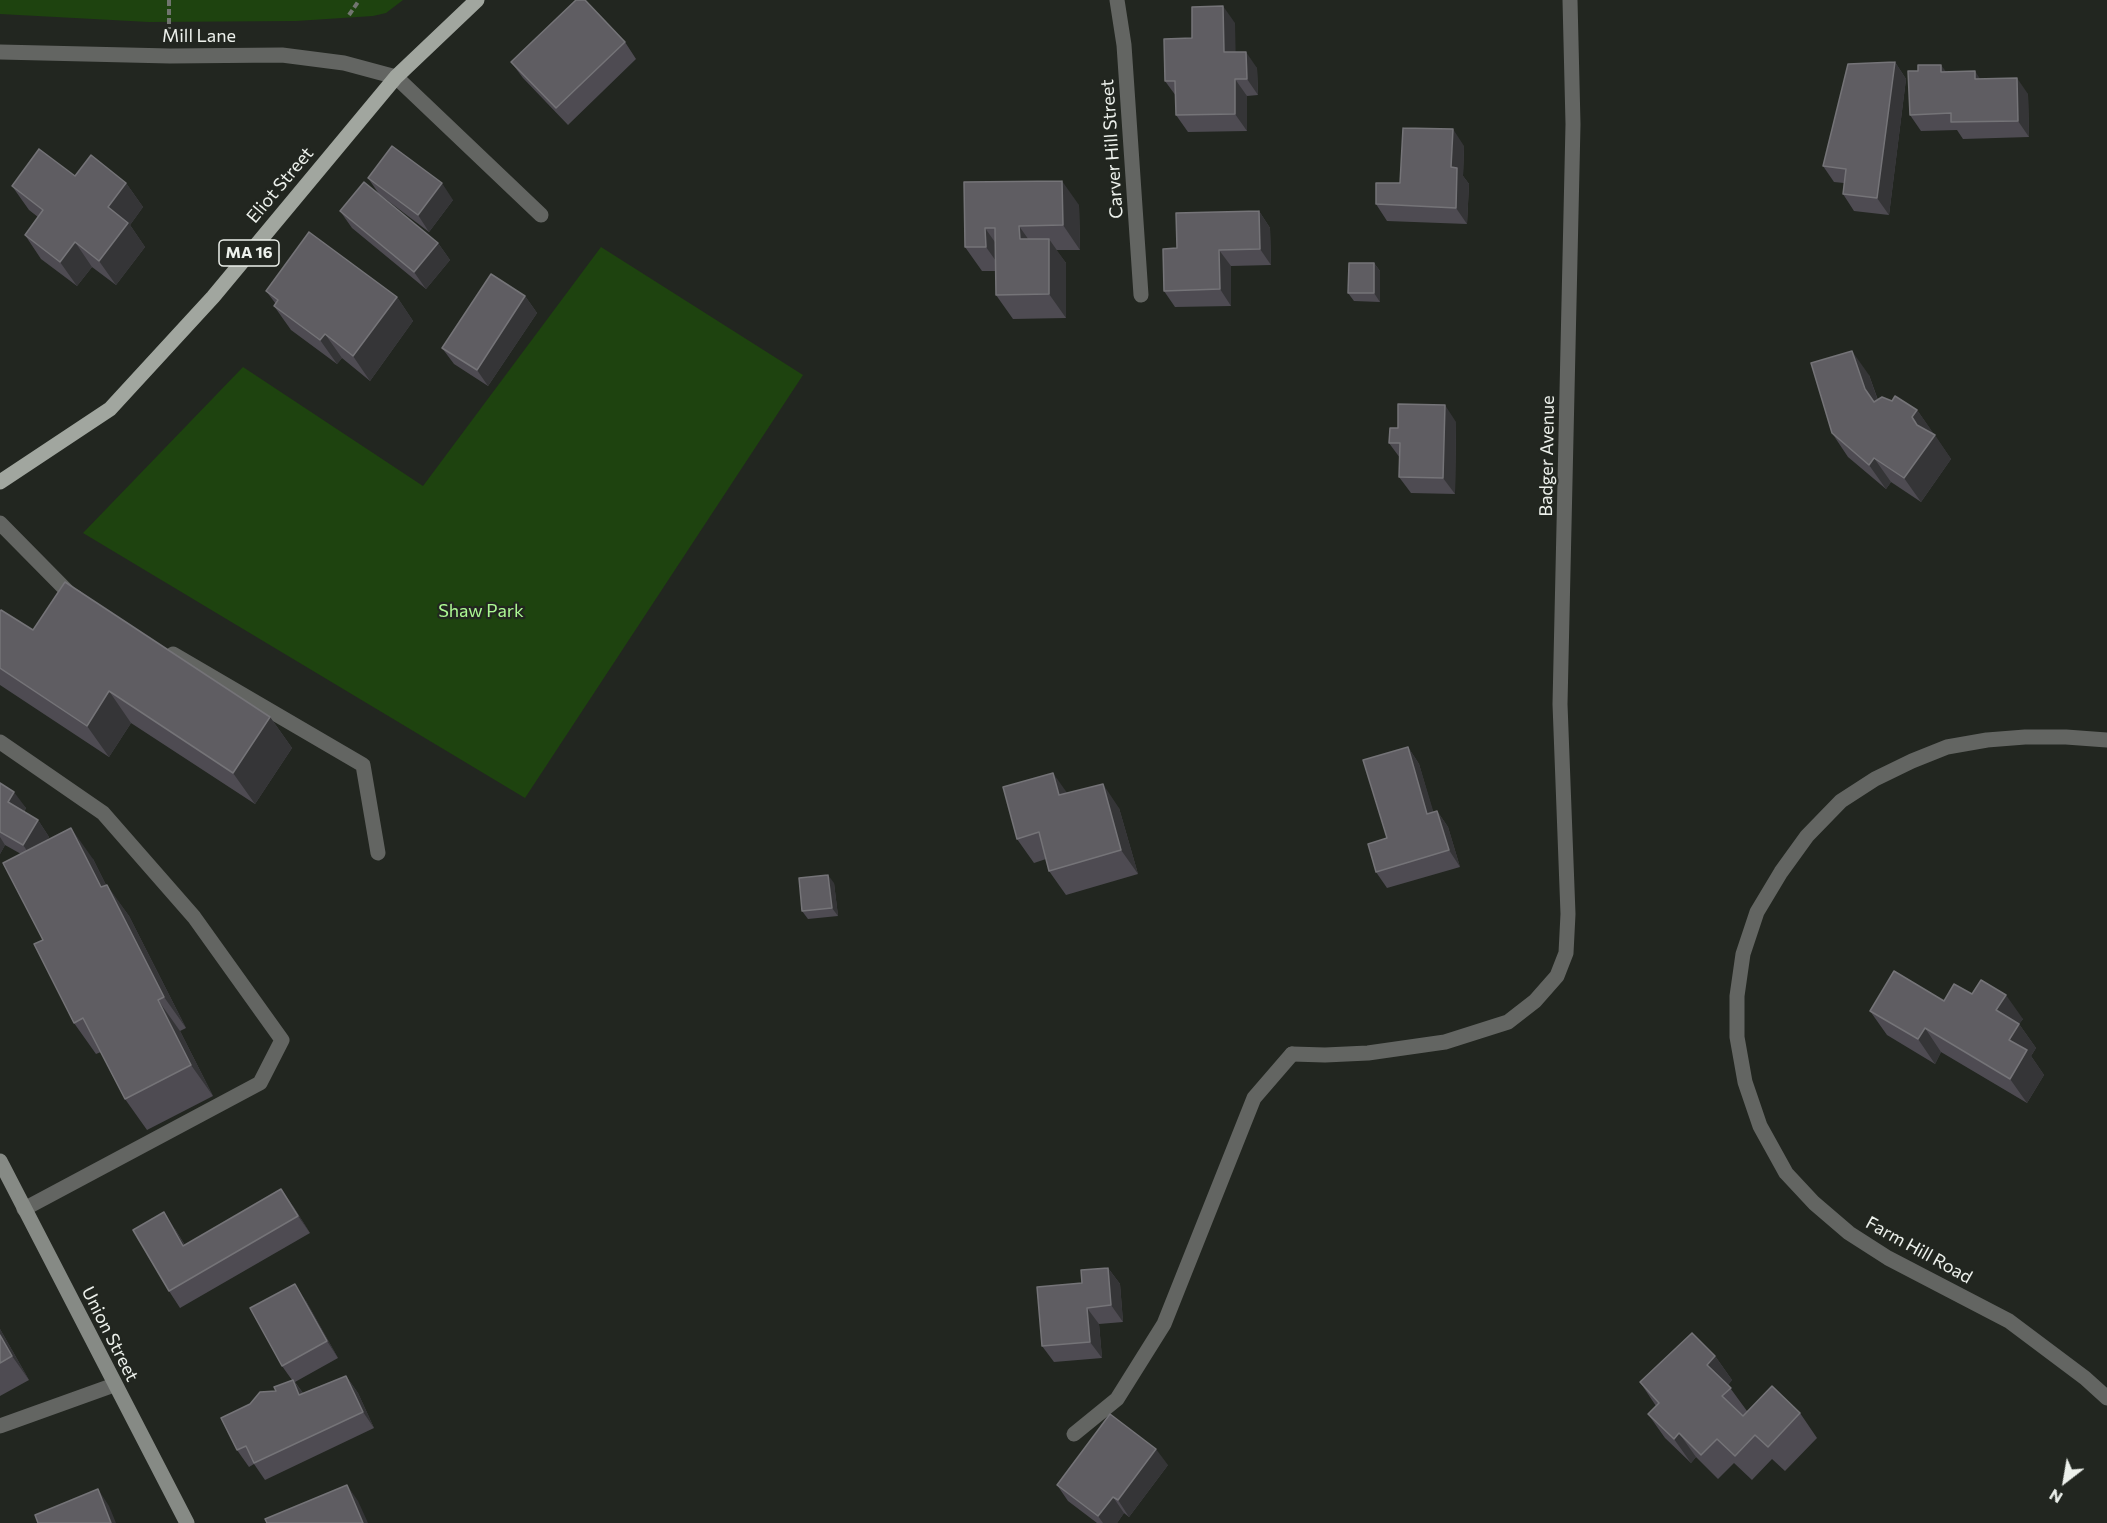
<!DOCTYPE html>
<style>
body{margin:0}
#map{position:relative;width:2107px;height:1523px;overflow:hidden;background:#222620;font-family:Commissioner,sans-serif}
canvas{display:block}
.north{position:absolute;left:2035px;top:1451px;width:60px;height:60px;-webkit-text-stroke:4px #222620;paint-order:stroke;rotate:211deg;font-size:16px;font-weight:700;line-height:24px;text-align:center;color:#edf1ec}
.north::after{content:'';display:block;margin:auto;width:21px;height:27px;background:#edf1ec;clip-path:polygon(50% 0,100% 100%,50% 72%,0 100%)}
</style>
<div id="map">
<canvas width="2107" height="1523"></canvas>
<div class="north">N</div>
</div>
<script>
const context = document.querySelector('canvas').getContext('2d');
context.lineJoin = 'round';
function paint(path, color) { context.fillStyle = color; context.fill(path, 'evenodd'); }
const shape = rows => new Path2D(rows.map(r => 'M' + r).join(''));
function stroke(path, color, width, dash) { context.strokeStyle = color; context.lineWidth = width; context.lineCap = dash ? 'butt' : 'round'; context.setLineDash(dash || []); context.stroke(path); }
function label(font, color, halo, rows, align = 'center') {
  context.font = font + ' Commissioner,sans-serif'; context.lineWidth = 4.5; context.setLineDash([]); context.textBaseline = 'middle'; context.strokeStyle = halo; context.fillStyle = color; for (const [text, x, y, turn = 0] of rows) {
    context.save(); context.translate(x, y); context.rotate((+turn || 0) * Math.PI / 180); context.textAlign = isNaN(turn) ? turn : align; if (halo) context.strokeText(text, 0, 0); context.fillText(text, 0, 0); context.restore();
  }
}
paint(shape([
 [0,0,403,0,386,13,373,16,296,21,149,22,0,14],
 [601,247,803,375,525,798,83,533,243,367,423,486]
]), '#1e430f');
stroke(shape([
 [169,0,169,29],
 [349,15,358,2]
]), '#71756f', 4, [6, 3]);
stroke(shape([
 [396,77,541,215],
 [0,523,70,594,77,598],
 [173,654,363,765,378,853],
 [0,742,103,813,194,917,282,1040,260,1083,24,1209],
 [1074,1434,1117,1399,1164,1324,1254,1098,1292,1054]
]), '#636562', 15);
stroke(shape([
 [1117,0,1124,45,1141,295],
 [0,52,170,56,282,55,344,63,396,77],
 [2107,740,2066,737,2025,737,1987,740,1947,747,1912,761,1875,779,1841,801,1807,836,1781,872,1757,912,1743,954,1737,996,1737,1037,1745,1082,1760,1126,1786,1173,1814,1203,1849,1233,1888,1258,2009,1321,2085,1378,2107,1398],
 [1292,1054,1325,1055,1368,1053,1445,1042,1508,1022,1535,1001,1557,976,1566,953,1568,914,1560,704,1573,124,1570,0],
 [0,1426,114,1385]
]), '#636562', 15);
stroke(shape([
 [0,1161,187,1523]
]), '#868a85', 15);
stroke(shape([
 [0,482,110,409,213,297,396,77,477,0]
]), '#a1a69f', 15);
paint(shape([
 [1235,23,1235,52,1257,68,1258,95,1247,96,1247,131,1188,132,1176,115,1176,96,1165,81,1192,38],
 [625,42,636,59,568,125,523,78,511,62],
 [1895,62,1906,79,1889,215,1854,211,1843,194,1844,183,1834,182,1823,166],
 [1946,72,1980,79,2028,94,2029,137,1963,139,1957,130,1921,131,1910,115],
 [1464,146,1463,176,1469,184,1467,224,1387,221,1376,204,1400,183],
 [75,176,126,183,143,207,130,225,145,247,116,285,92,267,77,286,41,259,25,235,38,217,29,210,12,186],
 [368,178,453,200,429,232,379,194],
 [964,182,1079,205,1080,250,1056,250,1066,263,1066,318,1013,319,996,295,996,271,982,271,965,247],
 [340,211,438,243,450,260,426,289,352,228],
 [1259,211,1270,228,1271,265,1231,266,1231,306,1175,307,1164,291,1177,248],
 [1374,263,1380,271,1380,302,1354,301,1348,293],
 [266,291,397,297,413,321,370,381,342,358,337,364,291,330,274,306,276,304],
 [525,296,537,313,488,386,454,364,442,348],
 [1869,375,1878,400,1892,401,1917,410,1951,459,1921,502,1891,482,1886,489,1848,457,1832,433],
 [1456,422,1455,494,1411,493,1399,477,1400,458,1389,443,1398,428],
 [0,611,33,630,270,717,292,748,255,804,131,723,109,757,0,685],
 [1408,747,1419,764,1433,812,1437,811,1448,827,1460,867,1387,888,1376,872,1387,838],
 [0,783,26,808,24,812,38,820,49,837,47,840,93,859,106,885,129,916,186,1028,180,1031,213,1096,147,1130,125,1099,101,1052,96,1054,74,1023,21,854,5,845,0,854],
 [1068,793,1119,808,1138,874,1066,895,1049,871,1046,859,1034,863,1017,839],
 [834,883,838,916,808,919,802,911],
 [1972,994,2023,1019,2019,1024,2036,1048,2031,1056,2044,1075,2027,1103,1941,1052,1935,1064,1887,1035,1870,1011,1944,1001],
 [293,1206,310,1233,180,1308,169,1291,175,1229,185,1245],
 [1108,1268,1120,1284,1123,1322,1099,1324,1102,1358,1054,1362,1042,1346,1082,1283],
 [306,1301,338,1358,295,1382,303,1393,346,1376,358,1393,374,1428,265,1480,254,1464,249,1467,237,1450,292,1380,282,1366],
 [0,1329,29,1380,0,1396],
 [1715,1356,1732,1380,1728,1385,1747,1411,1800,1413,1817,1438,1785,1471,1772,1459,1752,1480,1734,1463,1718,1479,1696,1457,1691,1463,1665,1438,1648,1414,1656,1406,1640,1382],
 [1168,1465,1129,1517,1124,1513,1117,1523,1097,1523,1068,1501,1057,1485]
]), '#4e4b52');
paint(shape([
 [1223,6,1235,23,1236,69,1224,52],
 [1246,52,1257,68,1258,95,1247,79],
 [1895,62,1906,79,1889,215,1877,198],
 [1941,65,1953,81,1941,72],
 [1975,71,1986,88,1975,79],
 [2017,78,2028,94,2029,137,2018,121],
 [1235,79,1247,96,1247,131,1235,114],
 [1453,129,1464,146,1463,176,1469,184,1467,224,1456,208,1451,167],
 [1062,181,1079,205,1080,250,1063,225],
 [126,183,143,207,130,225,145,247,116,285,99,261,108,207],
 [442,183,453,200,429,232,418,215],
 [1259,211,1270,228,1271,265,1260,249],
 [1019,226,1036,250,1020,239],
 [985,228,1002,252,1003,271,986,247],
 [1049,239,1066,263,1066,318,1049,294],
 [75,242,92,267,77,286,60,262],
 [438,243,450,260,426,289,414,272],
 [1219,250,1231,266,1231,306,1220,289],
 [1374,263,1380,271,1380,302,1374,293],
 [525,296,537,313,488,386,477,370],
 [397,297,413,321,370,381,353,356],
 [325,334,342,358,337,364,320,340],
 [1852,351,1869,375,1882,413,1865,389],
 [1445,405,1456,422,1455,494,1443,478],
 [1917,410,1934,434,1929,441,1935,435,1951,459,1921,502,1904,478,1917,425,1912,417],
 [1874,458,1891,482,1886,489,1869,465],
 [109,691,131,723,109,757,87,726],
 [270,717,292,748,255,804,233,773],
 [1408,747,1419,764,1439,830,1427,814],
 [1053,773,1070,797,1059,795],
 [1103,784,1119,808,1138,874,1121,850],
 [14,792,26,808,19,819,8,802],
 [1437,811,1448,827,1460,867,1449,850],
 [38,820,49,837,35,862,23,845],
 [71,828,93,859,123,919,101,887],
 [0,837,5,845,0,854],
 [828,875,834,883,838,916,832,908],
 [107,885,129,916,186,1028,164,997],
 [2006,995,2023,1019,2019,1024,2036,1048,2031,1056,2044,1075,2027,1103,2010,1079,2009,1040,1996,1010],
 [158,1000,180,1031,213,1096,191,1065],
 [1925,1028,1941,1052,1935,1064,1918,1039],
 [281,1189,293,1206,310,1233,298,1216],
 [164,1212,175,1229,195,1262,183,1246],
 [1108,1268,1120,1284,1123,1322,1111,1305],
 [295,1284,306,1301,338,1358,327,1341],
 [1087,1308,1099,1324,1102,1358,1090,1342],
 [0,1329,29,1380,12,1356,0,1335],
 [1715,1356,1732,1380,1724,1390,1707,1365],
 [346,1376,358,1393,374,1428,363,1412],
 [293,1380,305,1396,299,1395],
 [1679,1433,1696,1457,1691,1463,1674,1439],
 [1156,1449,1168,1465,1129,1517,1118,1500],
 [347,1485,358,1501,368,1523,363,1523],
 [98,1489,109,1506,116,1523,111,1523],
 [1113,1497,1124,1513,1117,1523,1103,1523,1098,1516]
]), '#353537');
const building = shape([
 [576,0,585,0,625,42,556,108,511,62,576,0],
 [1223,6,1224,52,1246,52,1247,79,1235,79,1235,114,1176,115,1175,81,1165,81,1164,39,1192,38,1192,7,1223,6],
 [1895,62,1877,198,1843,194,1846,169,1823,166,1848,64,1895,62],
 [1918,65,1941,65,1941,72,1975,71,1975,79,2017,78,2018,121,1951,122,1951,113,1910,115,1908,71,1918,71,1918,65],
 [1403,128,1453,129,1451,167,1457,168,1456,208,1376,204,1376,183,1400,183,1403,128],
 [392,146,442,183,418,215,368,178,392,146],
 [39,149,75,176,91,155,126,183,108,207,128,223,99,261,75,242,60,262,25,235,43,210,12,186,39,149],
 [1062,181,1063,225,1019,226,1020,239,1049,239,1049,294,996,295,995,228,985,228,986,247,965,247,964,182,1062,181],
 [364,182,438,243,414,272,340,211,364,182],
 [1259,211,1260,249,1219,250,1220,289,1164,291,1163,249,1177,248,1176,213,1259,211],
 [309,232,397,297,353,356,325,334,320,340,274,306,278,300,266,291,309,232],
 [1349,263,1374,263,1374,293,1348,293,1349,263],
 [491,274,525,296,477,370,442,348,491,274],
 [1852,351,1865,389,1874,402,1882,397,1892,401,1895,396,1917,410,1912,417,1917,425,1935,435,1904,478,1874,458,1869,465,1832,433,1811,363,1852,351],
 [1398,404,1445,405,1443,478,1399,477,1400,443,1389,443,1390,428,1398,428,1398,404],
 [65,582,270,717,233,773,109,691,87,726,0,668,0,611,1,610,33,630,65,582],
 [1408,747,1427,814,1437,811,1449,850,1376,872,1368,844,1387,838,1363,760,1408,747],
 [1053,773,1059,795,1103,784,1121,850,1049,871,1039,832,1017,839,1003,787,1053,773],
 [0,783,14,792,8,802,38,820,23,845,0,832,0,783],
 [71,828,101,887,107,885,164,997,158,1000,191,1065,125,1099,83,1018,74,1023,34,944,43,940,3,863,71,828],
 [828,875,832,908,802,911,799,878,828,875],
 [1894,971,1944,1001,1954,984,1972,994,1981,980,2006,995,1996,1010,2019,1024,2009,1040,2027,1050,2010,1079,1925,1028,1918,1039,1870,1011,1894,971],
 [281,1189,298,1216,169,1291,133,1230,164,1212,183,1246,281,1189],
 [1108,1268,1111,1305,1087,1308,1090,1342,1042,1346,1037,1287,1082,1283,1081,1270,1108,1268],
 [295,1284,327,1341,282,1366,250,1308,295,1284],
 [1692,1333,1715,1356,1707,1365,1731,1388,1722,1396,1743,1416,1772,1386,1800,1413,1768,1447,1755,1435,1735,1456,1717,1439,1701,1455,1679,1433,1674,1439,1648,1414,1659,1403,1640,1382,1692,1333],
 [0,1335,12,1356,0,1363,0,1335],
 [346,1376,363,1412,254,1463,246,1446,237,1450,221,1418,250,1404,260,1392,276,1391,274,1387,293,1380,299,1395,346,1376],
 [1110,1414,1156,1449,1118,1500,1113,1497,1098,1516,1057,1485,1110,1414],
 [347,1485,363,1523,267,1523,265,1519,347,1485],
 [98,1489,111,1523,38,1523,35,1515,98,1489]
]);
paint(building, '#5f5d62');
stroke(building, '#757478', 1.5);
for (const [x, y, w] of [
 [249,253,60]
]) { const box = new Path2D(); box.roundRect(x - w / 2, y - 13, w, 26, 4.5); context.fillStyle = '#222620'; context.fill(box); stroke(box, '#edf1ec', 1.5); }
label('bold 16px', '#edf1ec', null, [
 ["MA 16",249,253]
]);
label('18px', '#edf1ec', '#222620', [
 ["Mill Lane",199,36],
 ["Carver Hill Street",1112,149,-94],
 ["Eliot Street",280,185,-50],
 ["Badger Avenue",1547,456,-89],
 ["Farm Hill Road",1919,1250,29],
 ["Union Street",110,1334,63]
]);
label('18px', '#adf994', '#222620', [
 ["Shaw Park",481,611]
]);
</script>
